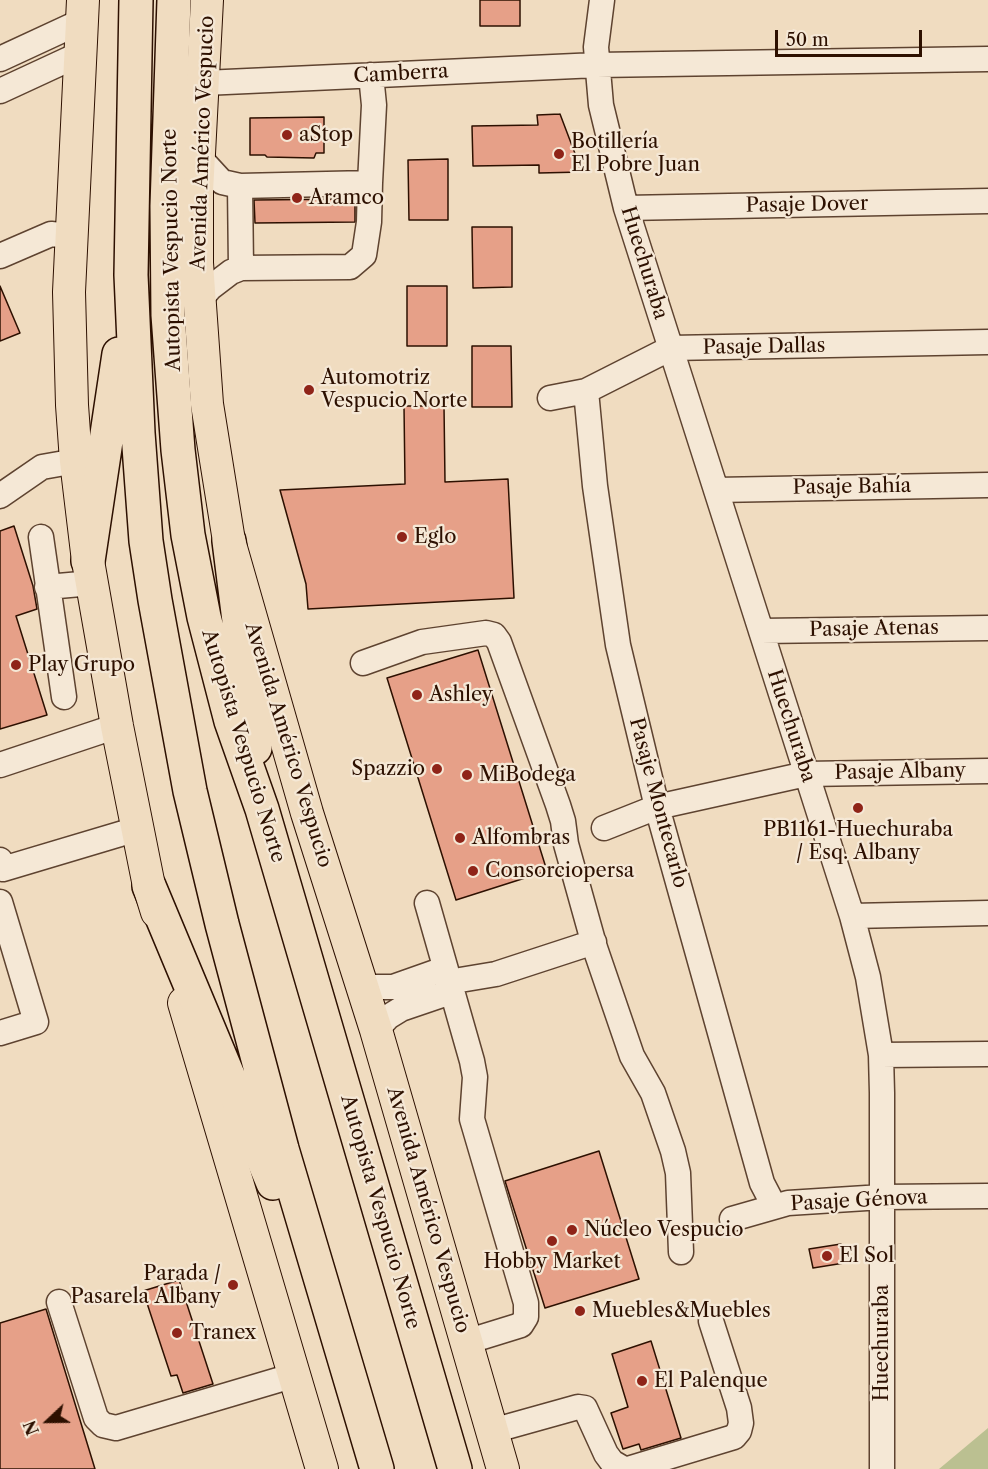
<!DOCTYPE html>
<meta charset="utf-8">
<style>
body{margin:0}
#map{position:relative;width:988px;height:1469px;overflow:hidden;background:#f0dcc0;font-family:"Libre Caslon Text",serif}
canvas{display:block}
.north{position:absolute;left:18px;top:1391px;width:60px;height:60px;-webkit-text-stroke:4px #f5e8d6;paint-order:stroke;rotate:248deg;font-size:16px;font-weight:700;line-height:24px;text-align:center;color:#2d1000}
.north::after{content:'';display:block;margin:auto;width:21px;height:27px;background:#2d1000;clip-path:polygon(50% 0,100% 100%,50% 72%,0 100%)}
.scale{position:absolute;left:775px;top:30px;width:147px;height:27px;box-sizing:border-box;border:3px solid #2d1000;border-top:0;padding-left:8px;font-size:18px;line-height:21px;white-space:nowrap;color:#2d1000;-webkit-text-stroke:4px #f5e8d6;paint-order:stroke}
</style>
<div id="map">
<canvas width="988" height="1469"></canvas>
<div class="north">N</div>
<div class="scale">50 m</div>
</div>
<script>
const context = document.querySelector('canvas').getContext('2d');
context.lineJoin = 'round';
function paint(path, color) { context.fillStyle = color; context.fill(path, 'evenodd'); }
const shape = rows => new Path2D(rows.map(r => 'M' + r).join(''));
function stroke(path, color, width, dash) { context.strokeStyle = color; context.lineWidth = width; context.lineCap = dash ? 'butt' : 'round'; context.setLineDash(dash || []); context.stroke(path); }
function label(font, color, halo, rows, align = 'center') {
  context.font = font + ' "Libre Caslon Text",serif'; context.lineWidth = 4.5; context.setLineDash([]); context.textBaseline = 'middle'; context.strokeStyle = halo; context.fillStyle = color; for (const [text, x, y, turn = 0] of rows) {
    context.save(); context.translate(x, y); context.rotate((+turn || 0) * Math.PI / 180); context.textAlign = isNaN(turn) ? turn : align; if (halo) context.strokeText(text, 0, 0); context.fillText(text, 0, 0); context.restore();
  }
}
paint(shape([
 [988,1428,988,1469,939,1469]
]), '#bbc091');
const building = shape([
 [480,0,520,0,520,26,480,26,480,0],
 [560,114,582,172,539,173,539,165,473,166,472,126,538,125,537,115,560,114],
 [324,117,324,153,316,153,314,158,267,157,265,155,250,155,250,118,324,117],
 [448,159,448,220,409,220,408,160,448,159],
 [355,199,355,222,255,223,254,200,355,199],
 [472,227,512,227,512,287,473,288,472,227],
 [0,286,20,333,0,341,0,286],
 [407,286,447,286,447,346,407,346,407,286],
 [472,346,511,346,512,407,472,407,472,346],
 [404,406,444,406,445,482,508,479,514,598,308,609,306,584,280,490,405,484,404,406],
 [14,526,33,586,37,609,16,616,47,715,0,729,0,531,14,526],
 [478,650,547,871,456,900,387,678,478,650],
 [599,1151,639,1279,545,1308,505,1181,599,1151],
 [841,1244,844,1263,813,1268,809,1249,841,1244],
 [179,1280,213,1384,183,1393,177,1375,171,1376,143,1291,179,1280],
 [46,1309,95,1469,0,1469,0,1323,46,1309],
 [651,1341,681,1438,641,1450,639,1444,623,1449,611,1413,628,1407,612,1354,651,1341]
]);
paint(building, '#e6a088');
stroke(building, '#2d1000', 1.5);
const minor = shape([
 [602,0,596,47,601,105,626,208,852,916,868,977,881,1055,882,1093,882,1469],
 [0,59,82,21],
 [204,83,597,65,988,59],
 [0,91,80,54],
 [199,157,222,182,240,186,370,183],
 [240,186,241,268],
 [626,208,988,201],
 [0,256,51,234,71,236],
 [199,301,210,288,231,272,241,268,350,267,364,255,369,222,370,183,374,105,371,75],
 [586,391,595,486,618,645,657,807,762,1183,774,1206],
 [550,398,586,391,671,348,988,342],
 [716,490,988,485],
 [0,496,42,467,76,461],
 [41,537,64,697],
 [47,587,92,583],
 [761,631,988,628],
 [363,663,422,642,486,633,494,635,499,642,558,805,563,821,566,844,595,948,632,1056,653,1093,673,1151,678,1173,681,1252],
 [0,765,117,726],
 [604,828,657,807,806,774,988,771],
 [0,860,3,869,137,829],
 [0,902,36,1022,0,1033],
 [427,903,472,1061,475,1077,472,1119,526,1303,526,1317,521,1325,466,1342],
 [852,916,988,913],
 [448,982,496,974,594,942],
 [363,987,393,987,444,969],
 [376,1030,388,1017,401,1009,451,992],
 [881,1055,988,1054],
 [732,1219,788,1203,882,1197,988,1196],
 [59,1302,96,1418,103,1425,116,1428,295,1375],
 [492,1431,578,1407,585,1408,606,1454,612,1462,624,1469],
 [628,1469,734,1437,739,1431,741,1423,739,1408,711,1321]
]);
const major = shape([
 [83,0,69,292,72,405,76,461,88,561,117,726,149,886,157,912],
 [207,0,197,192,197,263,207,404,229,541,307,813,376,1030,503,1469],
 [184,1003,322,1469]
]);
const highway = shape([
 [136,0,131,275,138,433,146,541,155,600,190,791,222,924,282,1149,377,1469],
 [174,0,167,206,168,315,178,450,188,535,204,617,231,721,262,809,455,1469],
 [229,541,255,748],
 [88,561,119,354],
 [149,886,273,1183]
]);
stroke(minor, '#5e4330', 27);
stroke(major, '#2d1000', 34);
stroke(highway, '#2d1000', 36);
stroke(minor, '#f5e8d6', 24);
stroke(major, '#f0dcc0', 32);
stroke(highway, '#f0dcc0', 33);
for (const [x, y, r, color] of [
 [287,135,6,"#8f2418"],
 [559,154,6,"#8f2418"],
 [297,198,6,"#8f2418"],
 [309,390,6,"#8f2418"],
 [402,537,6,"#8f2418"],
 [16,665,6,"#8f2418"],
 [417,695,6,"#8f2418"],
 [437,769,6,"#8f2418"],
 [467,775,6,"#8f2418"],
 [858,808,6,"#8f2418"],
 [460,838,6,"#8f2418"],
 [473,871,6,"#8f2418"],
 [572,1230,6,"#8f2418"],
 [552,1241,6,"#8f2418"],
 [827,1256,6,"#8f2418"],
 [233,1285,6,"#8f2418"],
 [580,1311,6,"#8f2418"],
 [177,1333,6,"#8f2418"],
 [642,1381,6,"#8f2418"]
]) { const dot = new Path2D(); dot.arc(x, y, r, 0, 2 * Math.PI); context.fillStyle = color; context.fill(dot); stroke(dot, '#f5e8d6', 2); }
label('20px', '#2d1000', '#f5e8d6', [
 ["Camberra",401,74,-3],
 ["Avenida Américo Vespucio",203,143,-88],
 ["Pasaje Dover",807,205,-1],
 ["Autopista Vespucio Norte",172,250,-91],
 ["Huechuraba",644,263,73],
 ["Pasaje Dallas",764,347,-1],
 ["Pasaje Bahía",852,487,-1],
 ["Pasaje Atenas",874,629,-1],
 ["Huechuraba",791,726,72],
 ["Avenida Américo Vespucio",288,745,73],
 ["Autopista Vespucio Norte",243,746,73],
 ["Pasaje Albany",900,772,-1],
 ["Pasaje Montecarlo",658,803,75],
 ["Pasaje Génova",859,1201,-3],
 ["Avenida Américo Vespucio",428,1210,74],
 ["Autopista Vespucio Norte",380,1212,74],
 ["Huechuraba",882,1343,-90]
]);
label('20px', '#2d1000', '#f5e8d6', [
 ["aStop",299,135],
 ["Botillería",571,142],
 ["El Pobre Juan",571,165],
 ["Aramco",309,198],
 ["Automotriz",321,378],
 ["Vespucio Norte",321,401],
 ["Eglo",414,537],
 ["Play Grupo",28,665],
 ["Ashley",429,695],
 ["Spazzio",425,769,"right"],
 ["MiBodega",479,775],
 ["PB1161-Huechuraba",858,830,"center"],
 ["/ Esq. Albany",858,853,"center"],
 ["Alfombras",472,838],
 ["Consorciopersa",485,871],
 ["Núcleo Vespucio",584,1230],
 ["El Sol",839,1256],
 ["Hobby Market",552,1262,"center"],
 ["Parada /",221,1274,"right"],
 ["Pasarela Albany",221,1297,"right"],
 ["Muebles&Muebles",592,1311],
 ["Tranex",189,1333],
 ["El Palenque",654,1381]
], 'left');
</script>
